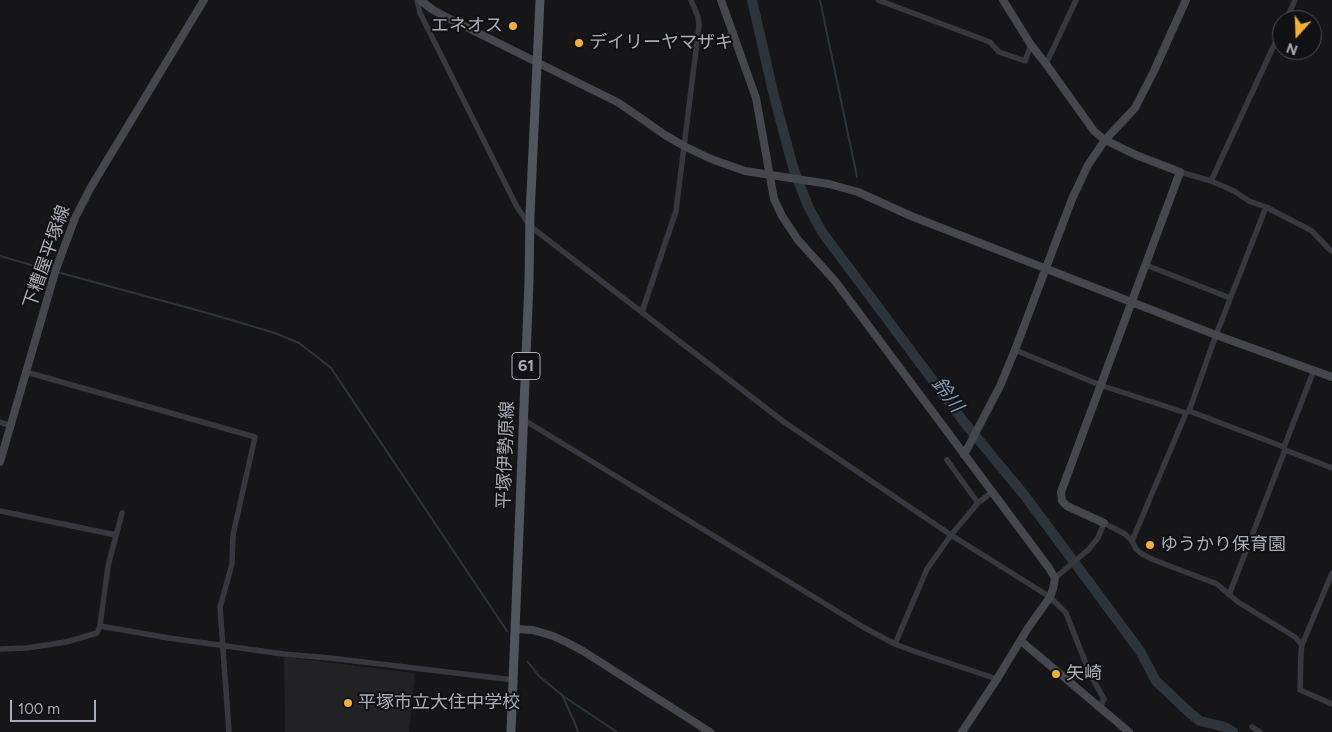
<!DOCTYPE html>
<meta charset="utf-8">
<style>
body{margin:0}
#map{position:relative;width:1332px;height:732px;overflow:hidden;background:#161618;font-family:Figtree,sans-serif}
canvas{display:block}
.north{position:absolute;left:1272px;top:10px;width:50px;height:50px;box-sizing:border-box;background:#111113;border:1px solid #4d4f55;border-radius:50%;rotate:200deg;font-size:14px;font-weight:700;line-height:20px;text-align:center;color:#a8adb8}
.north::after{content:'';display:block;margin:auto;width:18px;height:22px;background:#f2b134;clip-path:polygon(50% 0,100% 100%,50% 72%,0 100%)}
.scale{position:absolute;left:10px;top:700px;width:86px;height:22px;box-sizing:border-box;border:2px solid #a8adb8;border-top:0;padding-left:6px;font-size:15px;line-height:18px;white-space:nowrap;color:#a8adb8;-webkit-text-stroke:4px #111113;paint-order:stroke}
</style>
<div id="map">
<canvas width="1332" height="732"></canvas>
<div class="north">N</div>
<div class="scale">100 m</div>
</div>
<script>
const context = document.querySelector('canvas').getContext('2d');
context.lineJoin = 'round';
function paint(path, color) { context.fillStyle = color; context.fill(path, 'evenodd'); }
const shape = rows => new Path2D(rows.map(r => 'M' + r).join(''));
function stroke(path, color, width, dash) { context.strokeStyle = color; context.lineWidth = width; context.lineCap = dash ? 'butt' : 'round'; context.setLineDash(dash || []); context.stroke(path); }
function label(font, color, halo, rows, align = 'center') {
  context.font = font + ' Figtree,"Noto Sans JP",sans-serif'; context.lineWidth = 4; context.setLineDash([]); context.textBaseline = 'middle'; context.strokeStyle = halo; context.fillStyle = color; for (const [text, x, y, turn = 0] of rows) {
    context.save(); context.translate(x, y); context.rotate((+turn || 0) * Math.PI / 180); context.textAlign = isNaN(turn) ? turn : align; if (halo) context.strokeText(text, 0, 0); context.fillText(text, 0, 0); context.restore();
  }
}
paint(shape([
 [286,657,413,673,415,675,409,732,285,732,284,659]
]), '#222225');
stroke(shape([
 [820,0,857,177],
 [0,256,52,271],
 [57,272,211,314,275,333,299,343,316,356,331,368,507,631],
 [528,662,539,676,563,696,617,732],
 [563,697,574,721,578,732]
]), '#2c353c', 2);
stroke(shape([
 [752,0,774,96,793,167,808,206,822,232,964,422,1025,496,1089,582,1140,651,1156,681,1191,714,1200,721,1225,727,1233,732]
]), '#2c353c', 10);
stroke(shape([
 [417,0,420,13,517,207,530,226,784,422,951,535,1050,597,1066,613,1090,674,1104,699,1100,707],
 [878,0,990,42,999,52,1025,61,1031,45],
 [1286,20,1295,0],
 [1046,64,1076,0],
 [1180,172,1211,181,1234,191,1249,201,1266,207,1216,335,1189,411],
 [1211,181,1282,28],
 [1266,207,1312,231,1328,248,1332,251],
 [1146,265,1230,298],
 [642,312,676,211,699,26,698,17,691,0],
 [1015,350,1100,385,1186,413,1132,541],
 [26,372,255,437,233,535,232,564,220,607,229,732],
 [1186,413,1189,411,1284,447],
 [524,420,863,627,895,644,916,652,997,679],
 [0,422,11,426],
 [1285,450,1332,468],
 [947,460,978,503],
 [0,511,116,535],
 [1332,573,1302,645,1301,652,1300,690,1332,704],
 [1055,578,1089,549,1098,538,1104,523,1125,534,1132,541,1136,549,1142,554,1154,560,1217,584,1238,602,1295,637,1302,645],
 [1229,595,1285,450,1284,447,1314,370],
 [100,626,108,566,122,513],
 [895,644,927,569,951,535,978,503,992,492],
 [0,649,27,648,66,642,97,633,100,626,169,638,283,654,330,658,514,680],
 [1252,727,1260,732]
]), '#37383d', 5.5);
stroke(shape([
 [420,0,433,10,452,20,619,103,665,135,684,146,711,159,745,171,829,184,858,192,911,216,1216,335,1332,377],
 [721,0,756,98,774,199,782,216,798,240,835,281,1049,568,1055,578,1053,589,1050,597,1028,628,997,679,962,732],
 [1003,0,1031,45,1046,64,1094,131,1105,140,1136,155,1180,172,1061,492,1062,501,1067,506,1104,523],
 [964,455,1000,386,1015,350,1072,199,1088,165,1105,140,1135,108,1153,73,1186,0],
 [0,462,56,269,75,218,91,187,204,0],
 [515,629,533,630,553,636,568,643,583,651,710,732],
 [1021,641,1129,732]
]), '#45474d', 8);
stroke(shape([
 [511,732,529,281,530,215,540,0]
]), '#53555c', 9);
for (const [x, y, r, color] of [
 [513,26,5,"#f2b134"],
 [579,43,5,"#f2b134"],
 [1150,545,5,"#f2b134"],
 [1056,674,5,"#f2b134"],
 [348,703,5,"#f2b134"]
]) { const dot = new Path2D(); dot.arc(x, y, r, 0, 2 * Math.PI); context.fillStyle = color; context.fill(dot); stroke(dot, '#111113', 2); }
for (const [x, y, w] of [
 [526,366,28]
]) { const box = new Path2D(); box.roundRect(x - w / 2, y - 13.5, w, 27, 4); context.fillStyle = '#111113'; context.fill(box); stroke(box, '#a8adb8', 1); }
label('bold 16px', '#a8adb8', null, [
 ["61",526,366]
]);
label('18px', '#a8adb8', '#111113', [
 ["エネオス",503,26,"right"],
 ["デイリーヤマザキ",589,43],
 ["ゆうかり保育園",1160,545],
 ["矢崎",1066,674],
 ["平塚市立大住中学校",358,703]
], 'left');
label('18px', '#a8adb8', '#111113', [
 ["下糟屋平塚線",47,257,-71],
 ["平塚伊勢原線",506,455,-88]
]);
label('italic 19px', '#7f9bb3', '#111113', [
 ["鈴川",947,395,53]
]);
</script>
